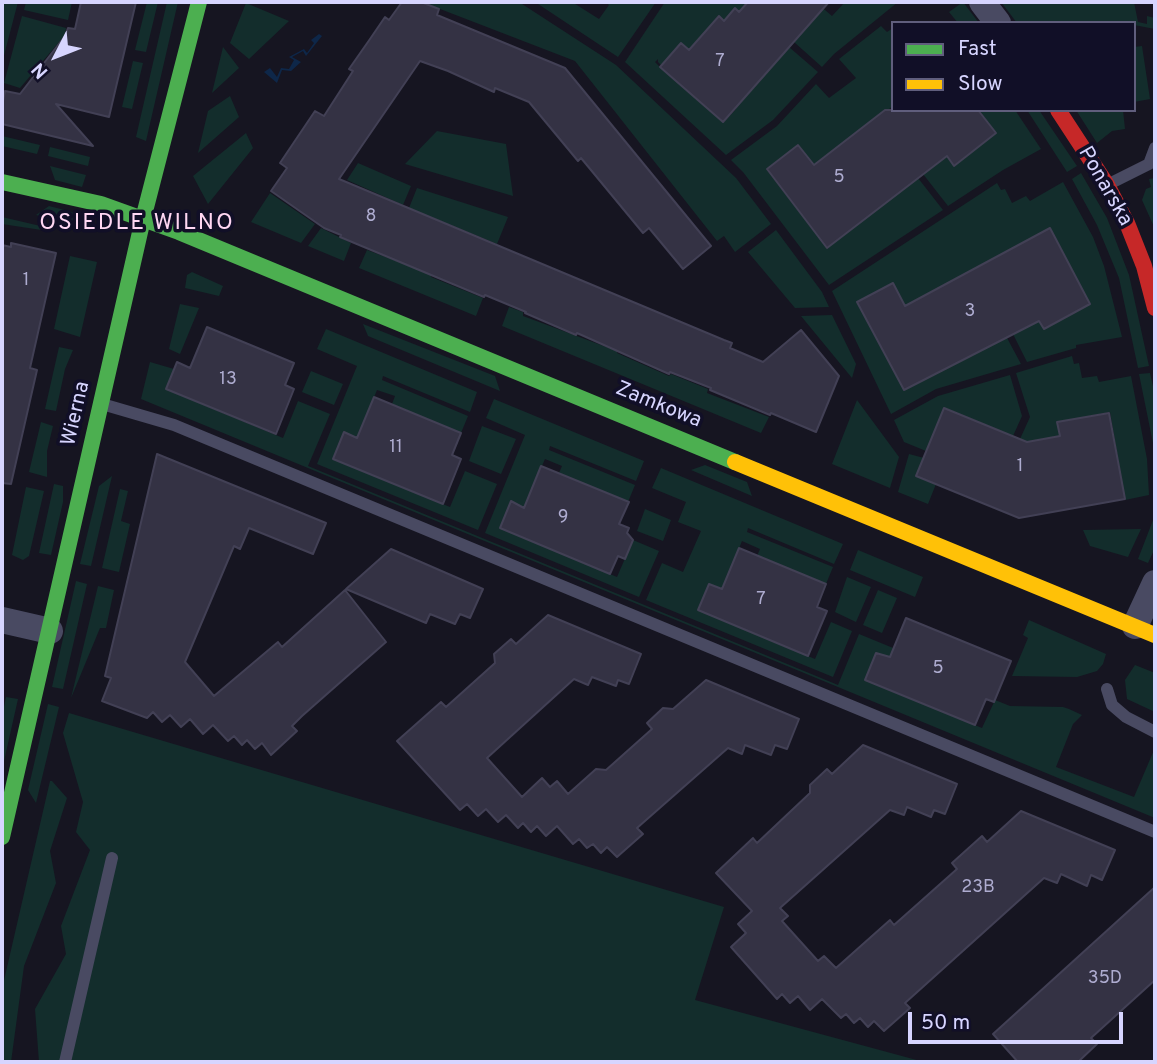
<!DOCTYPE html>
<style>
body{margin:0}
#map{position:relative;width:1157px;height:1064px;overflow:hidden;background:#161521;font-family:Overpass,sans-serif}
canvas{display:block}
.frame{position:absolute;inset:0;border:4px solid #d7d5ff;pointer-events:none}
.legend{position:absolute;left:891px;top:21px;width:245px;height:91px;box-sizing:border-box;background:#110f27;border:2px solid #605e7d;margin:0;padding:9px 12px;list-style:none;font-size:21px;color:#d7d5ff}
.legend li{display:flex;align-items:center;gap:14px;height:35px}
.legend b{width:35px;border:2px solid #605e7d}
.north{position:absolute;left:21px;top:21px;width:70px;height:70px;-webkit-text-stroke:5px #110f27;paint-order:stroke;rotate:228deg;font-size:19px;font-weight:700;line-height:28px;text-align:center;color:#d7d5ff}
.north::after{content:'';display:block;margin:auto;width:24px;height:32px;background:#d7d5ff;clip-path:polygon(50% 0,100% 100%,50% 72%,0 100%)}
.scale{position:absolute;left:908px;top:1012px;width:215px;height:32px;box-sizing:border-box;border:4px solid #d7d5ff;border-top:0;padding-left:9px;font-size:21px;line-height:24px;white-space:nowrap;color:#d7d5ff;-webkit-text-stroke:5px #110f27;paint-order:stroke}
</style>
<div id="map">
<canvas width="1157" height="1064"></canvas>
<div class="frame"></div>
<ul class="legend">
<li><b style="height:9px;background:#4caf50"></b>Fast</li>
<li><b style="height:9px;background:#ffc107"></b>Slow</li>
</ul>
<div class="north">N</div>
<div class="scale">50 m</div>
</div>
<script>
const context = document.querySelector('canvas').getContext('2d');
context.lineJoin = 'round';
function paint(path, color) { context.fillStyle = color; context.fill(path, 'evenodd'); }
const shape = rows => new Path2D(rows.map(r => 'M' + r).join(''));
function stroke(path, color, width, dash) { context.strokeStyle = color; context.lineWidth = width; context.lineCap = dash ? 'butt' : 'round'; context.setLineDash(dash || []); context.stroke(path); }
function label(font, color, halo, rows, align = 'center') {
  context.font = font + ' Overpass,sans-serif'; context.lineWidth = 7; context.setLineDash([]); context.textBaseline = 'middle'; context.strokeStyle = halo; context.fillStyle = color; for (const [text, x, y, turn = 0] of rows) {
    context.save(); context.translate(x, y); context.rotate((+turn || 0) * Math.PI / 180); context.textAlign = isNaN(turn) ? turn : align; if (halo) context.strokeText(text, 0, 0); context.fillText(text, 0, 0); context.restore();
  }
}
paint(shape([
 [2,2,18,2,2,63],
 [26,2,72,2,68,20,24,10],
 [147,2,158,2,146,52,135,50],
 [167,2,178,2,146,141,136,137],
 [422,2,519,2,616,65,736,178,771,224,735,252,724,236,717,241,575,61],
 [535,2,572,2,599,19,609,5,605,2,656,2,618,57],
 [665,2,748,2,739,12,735,9,724,21,718,16,708,28,704,43,698,39,689,50,681,43,661,65,658,62,658,59,655,62,661,68,666,64,668,74,724,122,736,109,731,104,746,86,751,91,762,79,757,74,766,63,771,68,789,47,818,72,773,120,726,155,625,62],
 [845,2,898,2,834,54,822,67,794,42,818,4,832,16],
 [963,2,979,23,958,23,949,12],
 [1001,2,1134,2,1138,22,1147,24,1147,16,1155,18,1155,29,1134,25,1134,23,1017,23],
 [246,3,289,21,249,59,230,43],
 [22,16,66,28,65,35,20,88,4,83],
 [881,26,887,32,893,28,893,106,813,166,797,146,767,170,827,248,918,178,943,210,829,285,743,172,731,160,777,126,816,84,829,98,856,78,839,59],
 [1142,46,1150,99,1134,102,1134,47],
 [223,47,239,68,212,93],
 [133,61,143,63,132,109,122,107],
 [230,96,239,117,198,153,208,111],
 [979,110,1015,110,1041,149,1003,170,948,206,923,174,947,156,954,165,996,133],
 [1027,110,1039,110,1077,166,1067,172],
 [1076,110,1123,110,1125,129,1112,131,1097,143],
 [437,131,506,144,513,196,405,164],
 [246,133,253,148,208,204,193,176],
 [2,136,40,145,37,154,2,146],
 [50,147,90,157,88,166,48,156],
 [358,163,411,186,403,205,347,180],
 [50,166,86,175,82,187,55,180],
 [1081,173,1107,218,1129,275,1149,366,1138,368,1119,278,1097,225,1072,179],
 [1155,178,1155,229,1142,200,1146,189,1151,187,1149,179],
 [1063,182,1093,237,1104,266,1122,337,1076,345,1076,348,1027,362,1012,332,1038,318,1044,329,1090,304,1050,228,905,306,893,283,858,302,1006,336,1021,364,936,389,891,414,832,291,997,183,1001,190,1005,189,1012,203,1026,196,1030,201],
 [417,188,508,217,497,244,409,208],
 [270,193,315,224,301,243,251,222],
 [49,206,80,214,78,221,73,224,36,215],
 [2,217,49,228,48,231,2,224],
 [321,228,351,243,344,261,308,246],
 [776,230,822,292,829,307,795,308,748,252],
 [367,250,431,274,431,277,483,298,476,316,359,268],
 [70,256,97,262,80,337,54,329],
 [192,272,223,286,219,296,185,288,187,275],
 [180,304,199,308,180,354,169,349],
 [509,307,523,312,523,316,617,351,617,353,669,376,671,374,708,389,707,393,769,417,761,433,502,326],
 [832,315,856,364,852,378,801,316],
 [363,324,495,376,500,391,368,336],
 [326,329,477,392,470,412,383,376,382,380,468,416,461,433,392,404,395,396,377,390,361,429,359,445,344,432,333,459,450,507,465,471,497,484,478,530,317,464,357,366,317,349],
 [59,347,73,350,65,369,56,411,45,409],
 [1072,356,1074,364,1079,363,1082,378,1097,376,1099,382,1131,376,1147,459,1149,495,1125,500,1110,412,1058,422,1060,436,1027,442,1020,439,1030,417,1016,373],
 [150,362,174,369,166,389,283,438,298,401,330,414,308,466,838,685,859,634,898,650,866,680,982,728,995,700,1010,706,1063,707,1069,709,1082,715,1073,724,1056,767,1134,797,1154,750,1155,750,1155,818,141,399],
 [311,371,343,384,334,405,302,392],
 [1150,373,1155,395,1155,453,1139,374],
 [1010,375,1022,416,1013,436,945,408,926,451,904,442,894,420,938,396],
 [494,399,644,461,636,481,550,446,549,450,635,485,628,502,559,473,562,466,545,459,528,498,526,515,500,528,617,577,633,540,659,551,639,597,485,533,525,435,486,418],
 [857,400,899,457,890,488,832,464],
 [41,422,53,426,47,451,47,477,29,472],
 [482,426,516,439,501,474,469,461],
 [909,454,924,458,916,476,936,484,928,504,898,492],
 [705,465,747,482,752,496,691,470],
 [661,468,843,544,834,564,748,528,747,532,833,567,826,584,757,556,760,549,742,541,726,581,724,597,709,584,698,610,815,659,831,622,852,631,833,677,646,600,662,563,683,572,701,531,678,522,686,502,652,488],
 [112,476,91,566,80,564,99,486],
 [54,484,63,486,63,502,51,555,39,553],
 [26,487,44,491,29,556,23,560,12,555],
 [120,489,128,491,121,521,130,524,119,572,102,568],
 [645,509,671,520,663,541,637,531],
 [1155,515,1155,548,1148,563,1138,559],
 [1141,529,1128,557,1090,546,1083,530],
 [858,550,923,577,915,597,850,570],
 [847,577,871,587,856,622,835,612],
 [76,581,87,584,63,689,52,687],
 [98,586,114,590,106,628,100,628,71,698],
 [878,590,897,598,882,633,863,625],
 [1029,620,1106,654,1103,664,1097,671,1077,677,1012,676,1028,638,1023,635],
 [1135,665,1155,673,1155,712,1127,699,1125,680],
 [6,697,18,699,2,770,2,716],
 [48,704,59,707,36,803,28,790],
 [69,713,724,907,695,1000,924,1062,39,1062,35,1009,66,954,61,926,90,850,76,832,83,802,63,733],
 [50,781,52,781,67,798,50,851,56,883,24,966,11,1062,2,1062,2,989]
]), '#132d2c');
paint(shape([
 [319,34,322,36,306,56,303,51,292,57,301,62,291,71,282,70,277,83,264,72,270,68,277,77,281,68,289,69,294,60,289,57,304,49,307,53,314,43,311,40]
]), '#0e2749');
const building = shape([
 [81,2,136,2,109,117,56,104,93,146,2,124,2,106,5,91,20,94,65,36,68,28,75,29,81,2],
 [402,2,421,2,439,9,437,15,565,68,711,246,683,269,649,228,643,233,581,158,578,161,529,102,495,88,494,92,448,71,420,61,339,179,724,340,732,343,730,348,763,362,801,330,839,376,816,432,771,413,770,415,710,390,711,388,670,372,669,374,577,333,576,335,525,313,526,312,485,295,484,297,340,237,341,235,324,228,271,191,287,168,280,163,315,111,324,116,353,71,349,69,370,39,385,17,389,20,402,2],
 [748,2,829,2,723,122,660,67,681,43,689,50,719,16,724,21,735,8,739,12,748,2],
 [885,110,978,110,996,133,954,166,947,156,827,248,767,169,798,145,814,165,885,110],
 [1050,228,1090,304,1044,329,1039,321,904,390,857,302,893,283,905,306,1050,228],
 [11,243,56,253,30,368,37,370,11,484,2,483,2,245,11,247,11,243],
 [207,327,294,363,285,385,294,389,276,434,166,389,177,362,190,368,207,327],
 [374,397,461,433,452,455,461,459,443,504,333,459,344,432,357,438,374,397],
 [944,408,1027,442,1060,436,1057,422,1109,413,1125,499,1019,518,916,476,944,408],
 [157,454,326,523,313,554,249,528,240,549,234,546,185,662,214,696,278,642,282,647,345,590,386,642,302,716,292,726,297,731,271,755,262,743,255,749,247,740,242,745,234,736,228,741,213,725,203,734,190,719,181,727,170,715,162,722,153,712,147,718,102,701,111,678,105,676,157,454],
 [541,466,629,502,619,524,629,528,627,533,633,540,625,559,618,556,610,574,500,528,511,501,524,508,541,466],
 [739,548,826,584,817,607,827,611,808,656,698,610,709,584,722,589,739,548],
 [391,549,483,589,470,618,460,614,455,624,430,614,426,623,346,589,391,549],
 [548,615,641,654,629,684,618,680,616,686,592,677,588,685,574,679,487,758,522,797,542,778,550,787,557,781,568,794,596,769,606,770,652,729,647,723,663,708,673,709,706,680,799,719,787,749,775,745,771,755,745,745,742,754,728,748,637,828,643,834,617,857,607,847,601,853,593,844,587,848,579,839,573,844,557,826,546,836,537,826,531,832,523,823,518,828,506,815,498,822,486,809,478,816,467,804,460,810,397,741,441,702,446,707,495,663,494,654,511,639,516,644,548,615],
 [906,618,1011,661,994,702,986,699,975,725,865,680,876,653,890,657,906,618],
 [863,745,957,784,945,814,934,810,931,817,907,807,904,815,890,810,780,908,788,916,782,921,818,961,824,956,836,968,890,920,894,925,957,869,952,863,982,836,987,842,1021,811,1115,850,1102,880,1091,875,1087,886,1061,874,1057,883,1044,878,905,1003,910,1008,884,1031,874,1021,868,1027,860,1018,854,1023,846,1014,841,1018,822,999,810,1010,798,996,790,1003,782,994,777,999,731,947,746,933,738,924,752,911,716,873,753,838,757,843,810,793,810,785,827,769,832,774,863,745],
 [1155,887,1155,980,1091,1038,1097,1044,1078,1062,1018,1062,993,1034,1155,887]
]);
paint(building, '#343244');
stroke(building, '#424055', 2);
stroke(shape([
 [1111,183,1149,164,1155,148],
 [102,404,174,425,1155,832],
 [1107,689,1112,705,1126,717,1155,732],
 [65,1062,112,858]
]), '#494a62', 12);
stroke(shape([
 [982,2,998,23],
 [2,620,50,631],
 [1135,626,1155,583]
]), '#494a62', 26);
stroke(shape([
 [2,182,101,204,179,232,735,462],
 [2,837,143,219,199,2]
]), '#4caf50', 16);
stroke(shape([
 [735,462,1155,635]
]), '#ffc107', 16);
stroke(shape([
 [1058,110,1107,185,1127,223,1144,266,1155,308]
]), '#c62828', 16);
label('18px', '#aeacd0', null, [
 ["7",720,62],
 ["5",839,178],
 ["8",371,217],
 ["1",26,281],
 ["3",970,312],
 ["13",228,380],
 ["11",396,448],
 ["1",1020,467],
 ["9",563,518],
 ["7",761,600],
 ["5",938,669],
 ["23B",978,888],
 ["35D",1105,979]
]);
label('21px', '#d7d5ff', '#110f27', [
 ["Ponarska",1104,187,60],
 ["Zamkowa",658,406,22],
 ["Wierna",77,414,-77]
]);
context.letterSpacing = '2px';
label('23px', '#ffd7f3', '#110f27', [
 ["OSIEDLE WILNO",137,224]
]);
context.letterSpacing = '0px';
</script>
